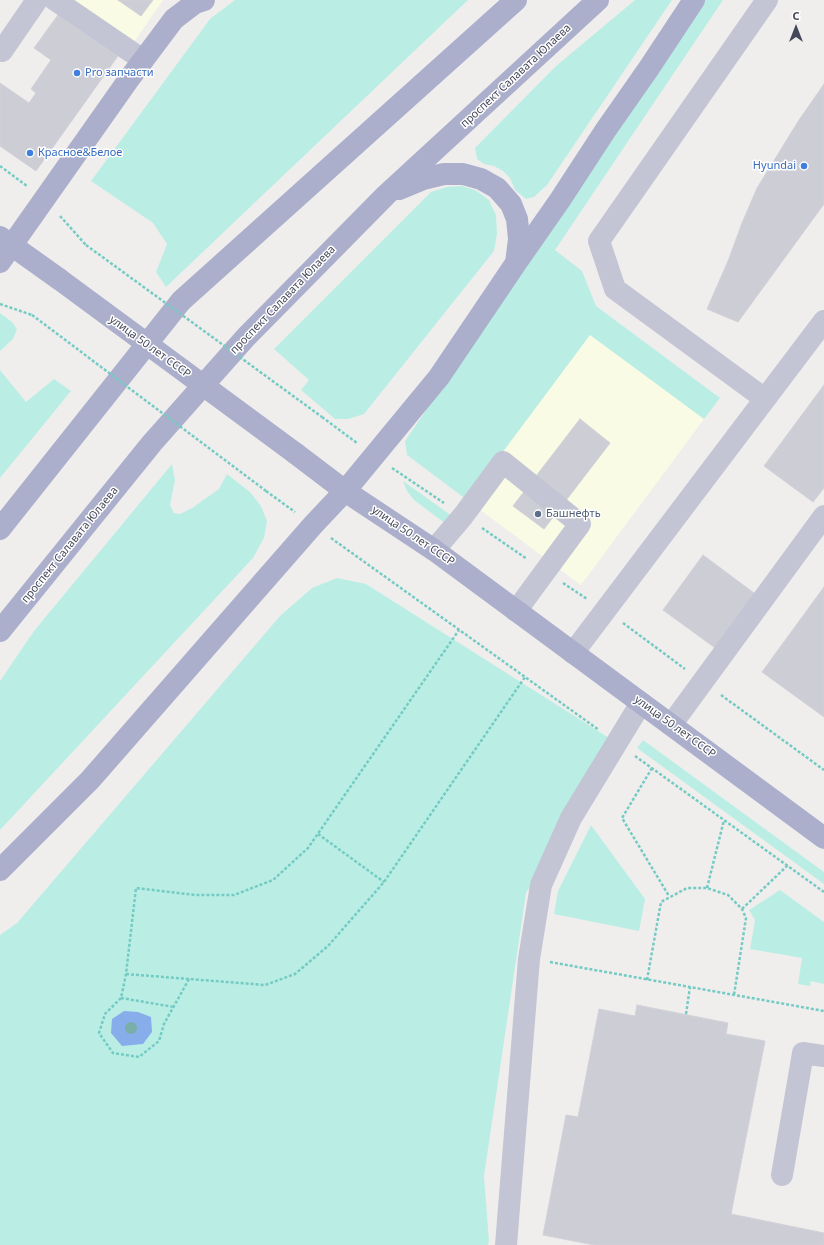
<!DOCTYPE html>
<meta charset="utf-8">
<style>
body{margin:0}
#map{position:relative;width:824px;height:1245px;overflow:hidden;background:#f0eeed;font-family:"Noto Sans",sans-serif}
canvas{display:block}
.north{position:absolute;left:776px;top:8px;width:40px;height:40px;-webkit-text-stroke:3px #fff;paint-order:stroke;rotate:0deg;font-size:11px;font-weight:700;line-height:16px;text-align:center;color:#45485a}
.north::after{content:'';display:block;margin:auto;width:14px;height:18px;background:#45485a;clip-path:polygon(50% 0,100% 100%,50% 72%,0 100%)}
</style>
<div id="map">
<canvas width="824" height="1245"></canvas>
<div class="north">С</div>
</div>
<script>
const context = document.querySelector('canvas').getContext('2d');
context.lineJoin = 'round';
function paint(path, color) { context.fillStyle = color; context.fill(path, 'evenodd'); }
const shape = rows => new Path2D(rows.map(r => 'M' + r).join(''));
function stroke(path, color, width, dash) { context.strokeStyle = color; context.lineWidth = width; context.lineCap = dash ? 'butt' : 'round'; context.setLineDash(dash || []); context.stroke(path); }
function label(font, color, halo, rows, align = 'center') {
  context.font = font + ' "Noto Sans",sans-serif'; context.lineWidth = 3; context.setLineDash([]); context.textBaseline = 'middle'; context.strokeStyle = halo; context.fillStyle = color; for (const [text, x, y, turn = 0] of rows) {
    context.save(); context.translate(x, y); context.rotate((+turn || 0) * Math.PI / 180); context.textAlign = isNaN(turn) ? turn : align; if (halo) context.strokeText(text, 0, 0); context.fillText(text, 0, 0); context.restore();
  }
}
paint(shape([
 [74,0,163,0,134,42],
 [590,334,704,419,581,585,467,500]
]), '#f9fbe5');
paint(shape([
 [235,0,468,0,166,287,156,272,167,244,153,223,91,181,210,19],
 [635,0,672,0,547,185,534,197,526,199,515,190,510,178,503,171,494,166,484,164,477,159,475,148,556,66],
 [702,0,723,0,555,250,582,271,596,306,720,398,704,419,590,335,467,500,407,455,405,441,540,243],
 [462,186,475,190,489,200,496,215,497,234,494,251,364,414,348,419,335,419,301,390,309,380,274,349,431,192,447,187],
 [0,313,12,322,17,329,13,339,0,351],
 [0,370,26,402,54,379,71,391,0,478],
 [172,464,175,480,170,505,174,513,180,514,192,508,219,489,227,474,250,492,261,506,267,521,264,538,253,558,0,830,0,681,34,631],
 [403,481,452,516,446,524,414,500,407,491],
 [337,578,366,584,617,743,526,893,484,1176,489,1241,488,1245,0,1245,0,935,17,923,280,616,312,588],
 [643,740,824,872,824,884,637,748],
 [591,825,645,899,639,931,554,914,558,891],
 [780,890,824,922,824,984,811,981,810,986,798,984,802,958,750,949,755,920,749,910]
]), '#baeee4');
paint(shape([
 [124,1011,138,1012,151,1017,152,1032,143,1044,122,1046,111,1033,112,1019]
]), '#87adeb');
const building = shape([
 [118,0,153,0,141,16,118,0],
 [58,15,118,56,36,171,0,146,0,83,29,103,36,93,31,89,51,60,34,48,58,15],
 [824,84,824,204,738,322,707,309,728,261,742,223,757,188,799,120,824,84],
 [824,385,824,488,813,502,764,466,824,385],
 [580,419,610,443,544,529,513,506,580,419],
 [703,555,758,596,718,650,663,610,703,555],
 [824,587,824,717,762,672,824,587],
 [637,1005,728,1023,726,1034,765,1041,731,1214,824,1233,824,1245,594,1245,543,1235,566,1115,578,1117,599,1009,635,1016,637,1005]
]);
paint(building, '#cdcdd5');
stroke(building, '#d2d1d8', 1);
stroke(shape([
 [0,166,27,186],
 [60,216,86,245],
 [0,304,32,315],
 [322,417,357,443],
 [392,468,444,503],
 [266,491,295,512],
 [482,528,527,559],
 [331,538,599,730],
 [563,583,587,599],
 [623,623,685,669],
 [721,695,824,770],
 [635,756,824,892],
 [652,768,622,818,669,896],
 [318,834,384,882],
 [707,888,724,820],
 [742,909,788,865],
 [550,962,690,987],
 [126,974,265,985,295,974,328,946,384,882,525,677],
 [189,979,164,1024,159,1041,139,1057,113,1053,99,1033,105,1014,121,998,126,974,136,888,195,895,234,895,273,880,308,848,459,630],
 [647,980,661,902,687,888,707,888,728,895,742,909,746,918,734,995],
 [121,998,174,1007],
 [686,1014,690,987,824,1011]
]), '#73cbc4', 2.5, [3, 2]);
stroke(shape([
 [55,0,143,60],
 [0,50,2,51,37,0],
 [765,399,615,289,599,241,767,0],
 [434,550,463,516,503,462,580,524,516,611],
 [573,653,824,321],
 [671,725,824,516],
 [782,1175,803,1053,824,1056],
 [506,1245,529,959,541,885,571,818,641,703]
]), '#c3c5d4', 22);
stroke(shape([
 [399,189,423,179,444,174,463,174,481,179,497,188,511,204,517,219,519,239,516,263],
 [0,237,59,279],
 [0,262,129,79,174,19,195,3,204,0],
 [295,453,345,491,434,550,824,838],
 [0,529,181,301,516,0],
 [0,631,152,443,246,337,386,195,598,0],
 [0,870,90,780,313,525,345,491,439,377,516,263,560,200,605,131,649,68,694,0]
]), '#acafcc', 22);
stroke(shape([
 [86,245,322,417],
 [32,315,266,491]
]), '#73cbc4', 2.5, [3, 2]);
stroke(shape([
 [59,279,295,453]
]), '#acafcc', 22);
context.fillStyle = '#79aea9';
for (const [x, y] of [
 [131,1028]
]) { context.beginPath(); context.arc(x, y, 6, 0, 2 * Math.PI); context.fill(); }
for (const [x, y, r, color] of [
 [77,73,4,"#3f7fe0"],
 [30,153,4,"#3f7fe0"],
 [804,166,4,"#3f7fe0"],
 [538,514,4,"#5c6f8a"]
]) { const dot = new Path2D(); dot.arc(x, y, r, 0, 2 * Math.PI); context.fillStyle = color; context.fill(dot); stroke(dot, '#fff', 1.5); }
label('11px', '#366cbe', '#fff', [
 ["Pro запчасти",85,73],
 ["Красное&Белое",38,153],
 ["Hyundai",796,166,"right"]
], 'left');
label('11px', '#45485a', '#fff', [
 ["проспект Салавата Юлаева",516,76,-43],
 ["проспект Салавата Юлаева",283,300,-46],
 ["улица 50 лет СССР",150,347,36],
 ["улица 50 лет СССР",413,536,34],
 ["проспект Салавата Юлаева",70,545,-51],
 ["улица 50 лет СССР",675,727,36]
]);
label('11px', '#4e5e75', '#fff', [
 ["Башнефть",546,514]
], 'left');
</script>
